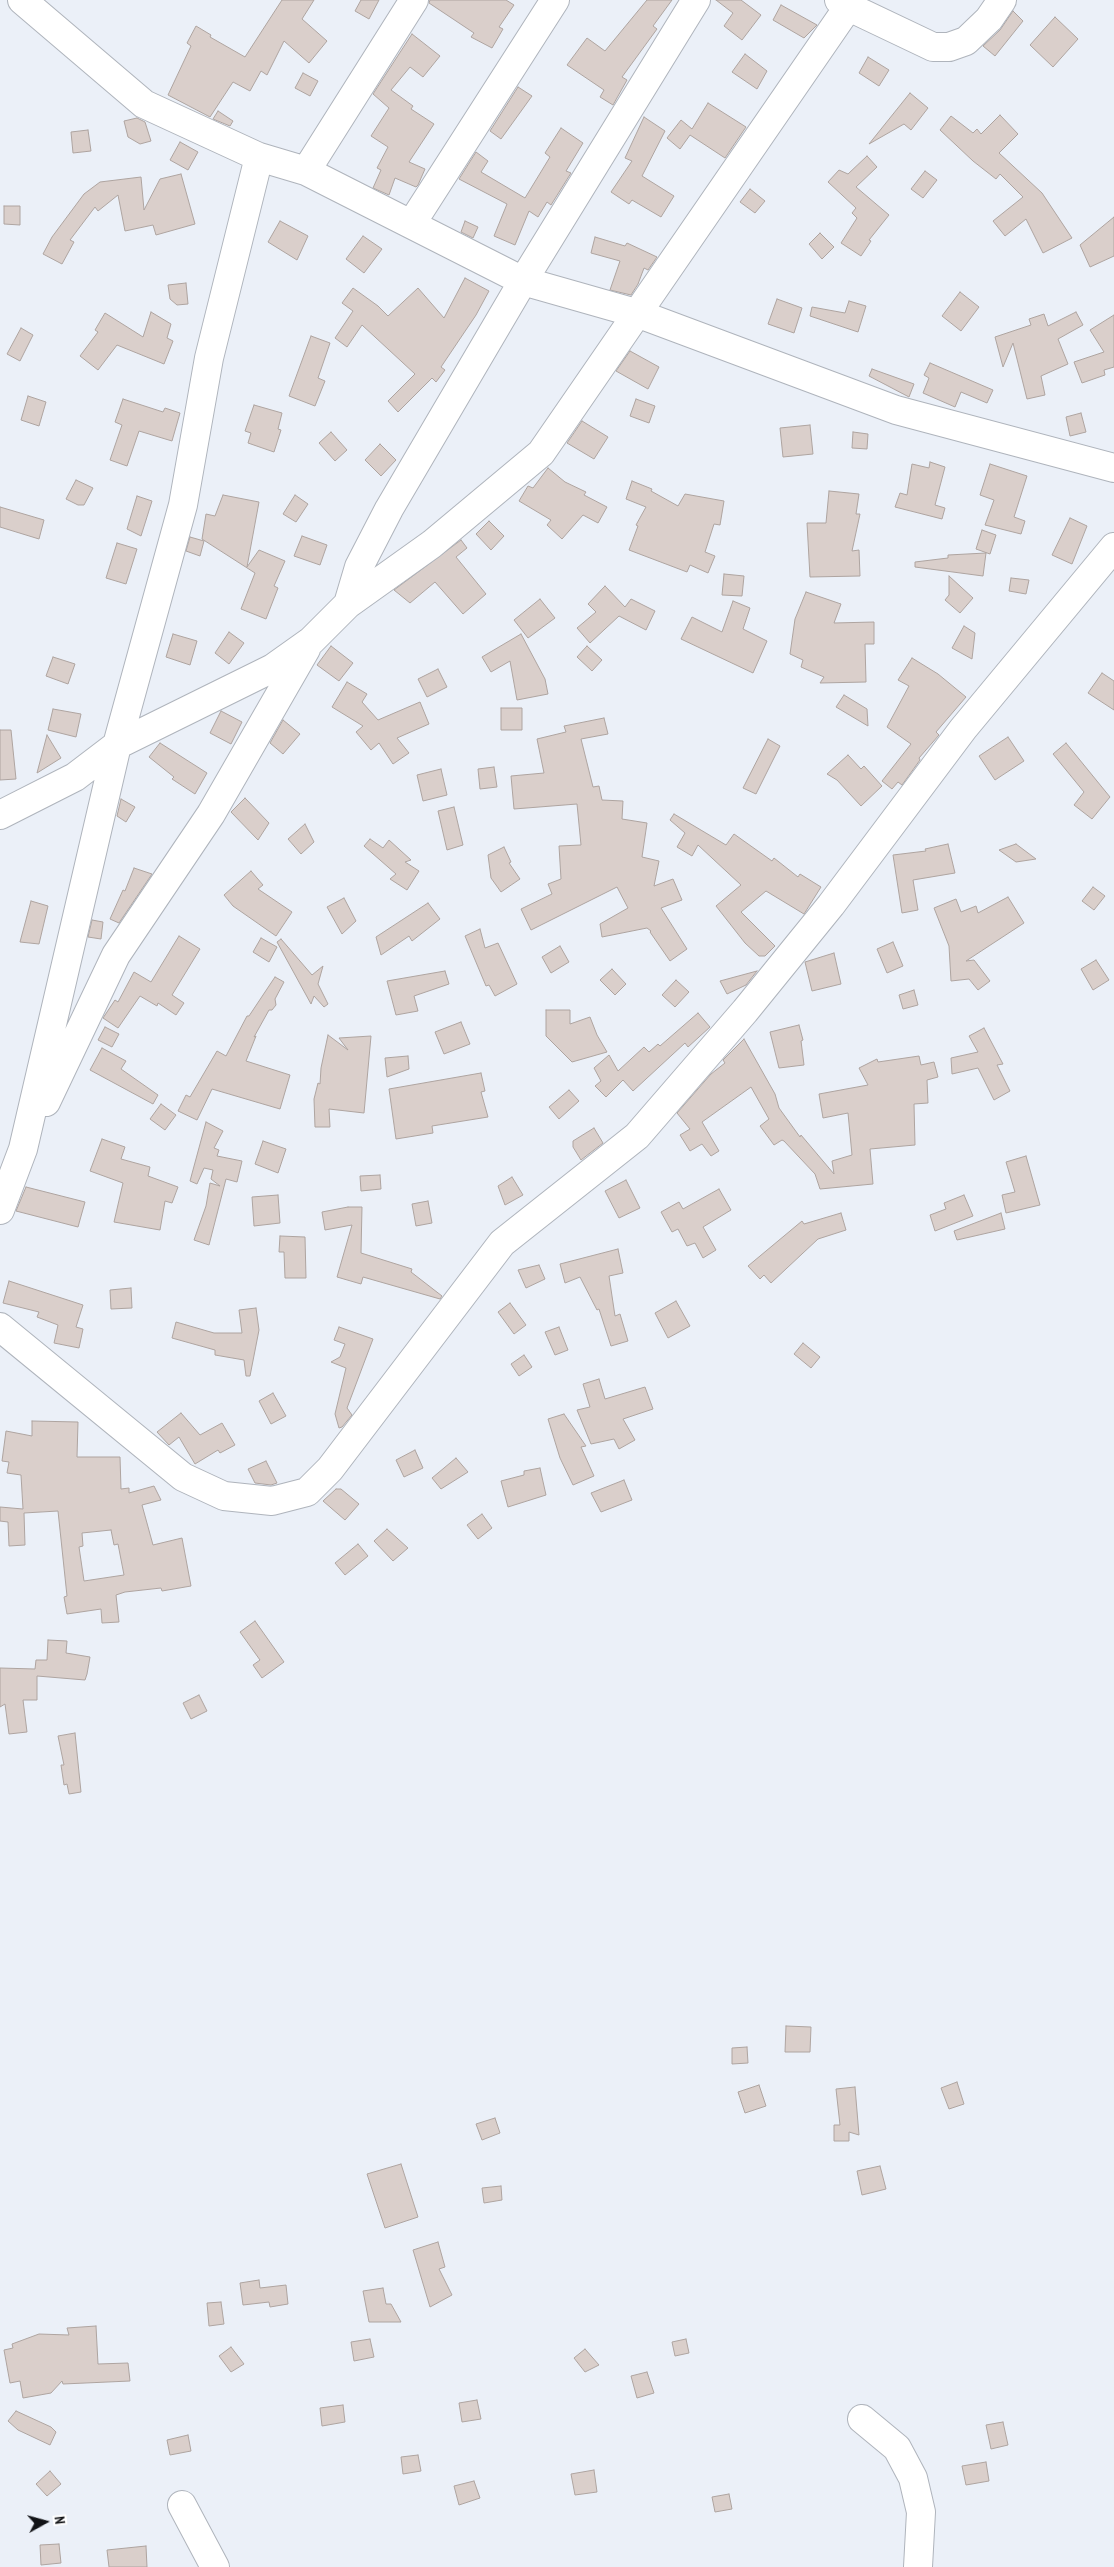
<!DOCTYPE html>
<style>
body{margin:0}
#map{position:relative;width:1114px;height:2567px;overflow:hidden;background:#ebf0f8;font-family:"PT Sans Narrow",sans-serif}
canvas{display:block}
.north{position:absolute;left:20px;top:2497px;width:50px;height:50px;-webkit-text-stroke:4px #fff;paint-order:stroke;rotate:83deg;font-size:14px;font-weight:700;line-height:20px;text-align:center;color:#111316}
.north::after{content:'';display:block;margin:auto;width:18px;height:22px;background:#111316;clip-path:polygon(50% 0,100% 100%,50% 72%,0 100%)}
</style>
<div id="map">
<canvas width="1114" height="2567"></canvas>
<div class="north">N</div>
</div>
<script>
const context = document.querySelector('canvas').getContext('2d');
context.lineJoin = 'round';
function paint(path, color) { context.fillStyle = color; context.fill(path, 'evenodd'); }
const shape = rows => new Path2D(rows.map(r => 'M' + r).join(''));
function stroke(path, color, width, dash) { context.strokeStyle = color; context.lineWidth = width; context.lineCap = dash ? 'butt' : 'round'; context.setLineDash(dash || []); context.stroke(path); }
const building = shape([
 [282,0,314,0,302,19,327,41,309,63,284,41,267,75,261,71,250,91,233,82,210,117,168,95,191,46,187,43,196,26,211,35,210,37,245,57,282,0],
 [361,0,379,0,369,19,355,11,361,0],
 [430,0,506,0,514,5,499,27,503,29,492,48,471,37,474,33,429,3,430,0],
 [647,0,672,0,653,26,657,29,622,77,627,80,613,105,600,97,604,90,567,65,587,38,605,51,647,0],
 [716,0,741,0,761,15,742,40,724,26,733,13,716,0],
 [781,5,817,25,804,38,773,20,781,5],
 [1013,11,1023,21,995,56,983,46,1000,30,1013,11],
 [1055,17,1078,39,1053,67,1030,45,1055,17],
 [412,34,440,56,423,77,410,67,391,90,413,106,411,109,434,124,409,162,425,169,418,185,416,187,395,178,389,195,373,188,381,170,377,168,388,147,371,136,389,108,373,94,412,34],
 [745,54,767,71,757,89,732,72,745,54],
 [868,57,889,70,879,86,859,73,868,57],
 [303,73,318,81,310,96,295,88,303,73],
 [518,87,532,96,501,139,490,131,518,87],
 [910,93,928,108,911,130,904,124,869,144,910,93],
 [708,103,746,127,725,158,690,135,680,149,667,138,681,120,692,129,708,103],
 [218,111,233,121,230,126,213,119,218,111],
 [1000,115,1018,134,999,153,1042,193,1072,238,1043,253,1026,219,1005,236,993,221,1023,197,1000,174,996,179,973,161,940,130,951,116,973,133,977,129,981,134,1000,115],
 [644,117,665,131,642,176,674,196,661,217,632,200,629,204,611,192,632,161,625,158,644,117],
 [137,118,145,122,151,141,140,144,128,137,124,121,137,118],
 [561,128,583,143,566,171,571,173,551,205,547,202,538,217,529,211,515,245,494,236,507,204,459,179,476,152,488,161,481,172,525,198,550,157,545,153,561,128],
 [88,130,91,151,73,153,71,132,88,130],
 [180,142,198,152,188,170,170,160,180,142],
 [867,156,877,167,856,187,889,215,869,240,871,241,861,256,841,243,857,218,852,213,856,208,828,182,839,170,848,174,867,156],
 [925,171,937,180,923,198,911,189,925,171],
 [181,174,195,224,156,235,153,225,125,231,118,195,98,211,95,207,70,240,74,242,62,264,43,254,52,237,84,194,100,182,141,177,144,210,160,179,181,174],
 [750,189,765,201,755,213,740,202,750,189],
 [4,206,20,206,20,225,4,224,4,206],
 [1114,217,1114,256,1090,267,1080,245,1114,217],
 [280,221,308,236,297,260,268,242,280,221],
 [465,221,478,227,473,238,461,232,465,221],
 [820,233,834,247,822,259,809,244,820,233],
 [363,236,382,249,364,273,346,259,363,236],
 [595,237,625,246,627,243,657,257,648,270,644,268,638,284,631,295,610,290,620,261,591,253,595,237],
 [465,278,489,291,476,315,441,367,445,370,436,382,432,378,398,412,388,401,415,374,362,325,347,347,335,338,353,311,342,303,353,288,378,306,388,316,418,288,444,318,465,278],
 [186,283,188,304,177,305,170,299,168,285,186,283],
 [960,292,979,307,961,331,942,316,960,292],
 [777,299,802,308,794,333,768,324,777,299],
 [849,301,866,306,858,332,810,316,812,307,845,313,849,301],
 [151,312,171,324,167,338,173,341,164,364,117,345,98,370,80,356,98,332,95,330,105,313,143,337,151,312],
 [1076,312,1083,325,1058,339,1068,364,1041,376,1045,395,1027,399,1013,343,1003,367,995,337,1031,325,1029,319,1044,314,1048,326,1076,312],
 [1114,315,1114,367,1104,370,1105,375,1082,383,1074,362,1104,352,1090,330,1114,315],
 [21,328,33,335,20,361,7,354,21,328],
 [311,336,330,343,318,378,325,381,315,406,289,396,311,336],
 [630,351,659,367,648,389,616,371,630,351],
 [930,363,993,390,987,403,961,392,955,407,923,393,929,378,924,375,930,363],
 [872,369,914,384,909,397,869,376,872,369],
 [28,396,46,402,39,426,21,420,28,396],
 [123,399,163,412,165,408,180,413,172,441,139,431,127,466,110,460,122,425,115,422,123,399],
 [636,399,655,406,649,423,630,416,636,399],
 [254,405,282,413,278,429,281,430,274,452,248,443,251,433,245,431,254,405],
 [1081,413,1086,432,1070,436,1066,417,1081,413],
 [582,421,608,437,594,459,567,443,582,421],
 [810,425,813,454,783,457,780,428,810,425],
 [331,432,347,450,335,461,319,443,331,432],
 [853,432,868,434,867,449,852,448,853,432],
 [380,444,396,460,381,476,365,460,380,444],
 [930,462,945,467,935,505,945,508,942,519,895,507,900,493,907,495,912,464,929,468,930,462],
 [990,464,1027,476,1014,517,1025,521,1021,534,985,525,994,500,980,495,990,464],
 [548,468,565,482,586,492,584,495,607,507,598,523,583,515,562,539,547,525,551,520,519,501,528,486,533,488,548,468],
 [76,480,93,488,84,505,78,505,66,499,76,480],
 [632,481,652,489,651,491,678,506,685,494,724,501,720,525,714,524,705,552,715,556,708,573,690,565,687,572,629,550,638,526,636,525,646,507,626,499,632,481],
 [829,491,859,494,856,514,860,514,852,551,859,550,860,576,810,577,807,523,826,523,829,491],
 [223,495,259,502,247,567,259,550,285,561,274,586,278,588,266,619,241,609,255,573,202,539,206,514,215,516,223,495],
 [295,495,308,504,296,522,283,514,295,495],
 [137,496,152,501,141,536,127,529,137,496],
 [0,507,44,520,39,539,0,527,0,507],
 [1070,518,1087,526,1072,564,1052,555,1070,518],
 [489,521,504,536,491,550,476,534,489,521],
 [982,530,996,535,990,554,976,549,982,530],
 [302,536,327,545,320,565,294,556,302,536],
 [190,537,204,541,200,556,186,551,190,537],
 [461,540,467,548,456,557,486,594,463,614,435,582,410,603,394,590,461,540],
 [117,543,137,549,126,584,106,578,117,543],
 [986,553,983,576,915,567,915,562,948,558,948,555,986,553],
 [724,574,744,576,742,596,722,595,724,574],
 [949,576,973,598,960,613,945,600,949,595,949,576],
 [1011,578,1029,580,1026,594,1009,591,1011,578],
 [605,586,625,607,631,599,655,611,646,630,619,616,590,643,577,628,596,612,588,604,605,586],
 [806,592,841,604,834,623,874,622,874,644,865,644,866,682,820,683,824,677,801,667,803,660,790,654,795,619,806,592],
 [540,599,555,618,528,638,514,620,540,599],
 [733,601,750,608,743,629,767,641,753,673,681,639,692,617,722,632,733,601],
 [964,626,975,633,972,659,952,648,964,626],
 [229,632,244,643,229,664,215,653,229,632],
 [173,634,197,641,190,665,166,657,173,634],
 [521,634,545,679,548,694,517,700,510,661,491,672,482,657,521,634],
 [331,646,353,663,339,681,317,665,331,646],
 [587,646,602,660,592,671,577,657,587,646],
 [53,657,75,664,68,684,46,676,53,657],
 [912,658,938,674,966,697,936,732,939,735,919,758,920,760,902,785,898,782,892,789,882,781,911,744,887,727,909,686,898,680,912,658],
 [438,669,447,687,427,697,418,679,438,669],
 [1102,673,1114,681,1114,710,1088,693,1102,673],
 [347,682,367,694,362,702,378,720,420,702,429,724,397,738,409,753,393,764,379,743,371,750,356,732,363,726,332,707,347,682],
 [844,695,867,709,868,726,836,707,844,695],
 [501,708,522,708,522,730,501,730,501,708],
 [53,709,81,714,76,737,48,730,53,709],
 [221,711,242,722,231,744,210,733,221,711],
 [604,718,608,734,581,739,593,787,599,786,602,800,623,801,622,819,647,823,642,857,659,861,654,886,673,879,682,900,661,908,687,949,670,961,650,932,651,931,647,928,602,937,600,924,628,908,617,887,531,930,521,909,552,894,548,884,561,879,559,846,581,845,577,804,514,809,511,776,544,773,537,739,566,732,564,726,604,718],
 [283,720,300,734,283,754,270,743,283,720],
 [0,730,11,730,16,779,0,780,0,730],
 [47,735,61,758,37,773,47,735],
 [1008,737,1024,761,995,780,979,756,1008,737],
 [768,739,780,746,756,794,743,788,768,739],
 [160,743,207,773,195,794,172,779,174,777,149,757,160,743],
 [1066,743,1110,797,1092,819,1074,805,1084,792,1053,754,1066,743],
 [848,755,861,769,864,766,882,786,861,806,837,780,827,774,848,755],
 [494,767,497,787,480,789,478,769,494,767],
 [441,769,447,795,423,801,417,775,441,769],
 [245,798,269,823,258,840,231,812,245,798],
 [121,799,135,807,126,822,117,816,121,799],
 [454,807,463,845,447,850,438,811,454,807],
 [674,814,726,845,734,834,772,861,774,858,798,877,800,874,821,887,804,914,766,891,741,912,775,946,765,956,759,956,745,943,716,906,741,885,698,845,692,856,677,847,685,833,670,820,674,814],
 [305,824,314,842,301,854,288,839,305,824],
 [370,839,383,848,389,840,411,860,405,862,419,871,407,890,390,879,396,874,364,846,370,839],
 [948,844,955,873,913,880,918,910,902,913,893,855,926,851,925,849,948,844],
 [1016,844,1036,859,1016,862,999,850,1016,844],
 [504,847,511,862,509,863,520,879,501,892,491,878,488,855,504,847],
 [134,868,152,874,119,923,110,919,123,890,125,891,134,868],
 [251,871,263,885,258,889,292,912,276,936,233,906,224,895,251,871],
 [1093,887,1105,896,1094,910,1082,901,1093,887],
 [1008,897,1024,923,966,961,974,960,990,981,978,990,969,979,951,981,949,946,934,908,956,899,961,912,976,906,978,913,1008,897],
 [344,898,356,921,342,934,327,907,344,898],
 [31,901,48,906,39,944,20,942,31,901],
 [428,903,440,919,412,941,409,936,381,955,376,937,428,903],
 [92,920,103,922,101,939,88,937,92,920],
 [480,929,485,948,498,943,517,984,495,996,489,985,486,986,465,936,480,929],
 [179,936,200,949,172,995,184,1003,176,1015,158,1003,157,1006,140,996,118,1028,103,1018,115,1000,118,1002,134,972,151,982,179,936],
 [261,938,277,947,269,962,253,952,261,938],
 [281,939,312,975,323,966,318,984,328,1004,324,1007,314,996,311,1004,277,942,281,939],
 [893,942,903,966,887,973,877,949,893,942],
 [560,946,569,962,551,973,542,957,560,946],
 [834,953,841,984,812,991,805,962,834,953],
 [1096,960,1109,980,1093,990,1081,969,1096,960],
 [612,969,626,984,615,995,600,980,612,969],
 [445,971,449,984,414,996,418,1011,396,1015,387,981,445,971],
 [757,971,746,985,727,994,720,981,757,971],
 [275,977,284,982,275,999,276,1005,272,1010,269,1010,254,1037,256,1036,246,1061,290,1075,280,1109,212,1089,197,1120,178,1111,186,1095,190,1097,217,1051,226,1056,247,1016,249,1016,275,977],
 [676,980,689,992,675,1007,662,995,676,980],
 [914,990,918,1005,903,1009,899,995,914,990],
 [546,1010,570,1010,570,1024,590,1017,597,1035,607,1052,572,1062,546,1036,546,1010],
 [698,1013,710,1027,688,1047,685,1043,633,1091,623,1080,606,1097,595,1086,601,1081,594,1068,609,1055,618,1071,644,1047,649,1052,658,1044,660,1046,698,1013],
 [461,1022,470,1044,444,1054,435,1032,461,1022],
 [799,1025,803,1040,801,1041,804,1065,779,1068,770,1032,799,1025],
 [105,1027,119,1034,112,1047,98,1040,105,1027],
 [984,1028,1003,1064,997,1065,1010,1091,994,1100,978,1068,952,1074,951,1058,978,1052,969,1036,984,1028],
 [328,1035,348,1050,339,1038,371,1036,364,1113,329,1109,330,1127,315,1127,314,1099,318,1083,320,1084,321,1068,328,1035],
 [744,1039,775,1094,779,1108,800,1137,801,1135,834,1174,832,1161,852,1155,848,1113,823,1118,819,1094,868,1085,859,1068,877,1059,878,1062,919,1056,921,1065,934,1062,938,1077,927,1080,928,1103,914,1104,915,1145,870,1149,873,1184,820,1189,815,1174,784,1141,782,1140,774,1145,760,1126,769,1119,751,1087,702,1122,719,1151,711,1156,702,1144,690,1151,680,1135,690,1129,677,1113,711,1074,725,1063,723,1060,744,1039],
 [102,1048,126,1061,121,1069,158,1095,153,1104,90,1070,102,1048],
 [408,1056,409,1069,387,1077,385,1058,408,1056],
 [481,1073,485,1091,481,1092,488,1117,432,1126,433,1133,396,1139,389,1089,481,1073],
 [569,1090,579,1101,559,1119,549,1107,569,1090],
 [161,1104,176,1115,165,1130,150,1119,161,1104],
 [206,1122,223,1131,214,1148,219,1150,217,1156,242,1161,237,1182,226,1179,209,1245,194,1240,206,1206,210,1183,220,1186,211,1179,213,1170,204,1168,197,1184,190,1181,206,1122],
 [594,1128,603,1143,581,1160,573,1147,573,1141,594,1128],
 [102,1139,125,1147,121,1159,150,1167,148,1176,178,1187,172,1203,165,1201,160,1230,114,1222,123,1183,90,1171,102,1139],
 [263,1141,286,1149,278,1173,255,1164,263,1141],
 [1026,1156,1040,1205,1006,1213,1002,1195,1015,1192,1006,1162,1026,1156],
 [380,1175,381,1189,361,1191,360,1176,380,1175],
 [512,1177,523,1195,505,1205,498,1186,512,1177],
 [626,1180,640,1208,619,1218,605,1191,626,1180],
 [26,1187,85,1202,78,1227,16,1211,26,1187],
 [719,1189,731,1210,703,1227,716,1250,703,1258,695,1243,687,1246,678,1229,672,1232,661,1212,679,1202,683,1209,719,1189],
 [278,1195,280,1223,254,1226,252,1197,278,1195],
 [964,1195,973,1216,935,1231,930,1215,946,1209,944,1203,964,1195],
 [428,1201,432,1223,416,1226,412,1204,428,1201],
 [348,1207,362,1207,361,1253,412,1269,411,1272,442,1296,440,1299,363,1277,361,1284,337,1277,352,1225,325,1230,322,1212,348,1207],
 [841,1213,846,1230,818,1239,771,1283,764,1275,760,1279,748,1266,802,1221,804,1224,841,1213],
 [1001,1213,1005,1229,957,1240,954,1231,1001,1213],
 [280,1236,305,1237,306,1278,285,1278,284,1252,279,1252,280,1236],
 [618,1249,623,1273,609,1276,615,1316,620,1314,628,1341,611,1346,599,1309,597,1310,580,1277,565,1283,560,1264,618,1249],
 [539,1265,545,1279,526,1288,518,1270,539,1265],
 [9,1281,83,1305,76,1327,83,1329,79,1348,54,1343,58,1325,37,1317,39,1312,3,1303,9,1281],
 [131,1288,132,1308,111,1309,110,1290,131,1288],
 [676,1301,690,1326,668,1338,655,1313,676,1301],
 [510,1303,526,1325,514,1334,498,1312,510,1303],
 [256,1308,259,1330,250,1376,246,1376,244,1360,215,1355,215,1350,172,1338,176,1322,214,1333,242,1333,239,1310,256,1308],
 [339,1327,373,1339,347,1408,352,1415,342,1427,339,1428,335,1414,346,1368,331,1362,340,1357,345,1344,334,1340,339,1327],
 [559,1327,568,1350,555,1355,545,1332,559,1327],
 [803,1343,820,1357,811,1368,794,1354,803,1343],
 [524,1355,532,1367,519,1376,511,1364,524,1355],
 [599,1379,605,1399,645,1387,653,1409,623,1419,635,1440,619,1449,614,1439,591,1444,577,1410,590,1407,583,1384,599,1379],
 [273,1393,286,1416,271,1424,259,1401,273,1393],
 [181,1413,200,1435,222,1423,235,1445,220,1453,218,1450,195,1464,179,1437,169,1445,157,1432,181,1413],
 [564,1414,586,1446,581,1447,594,1476,573,1485,560,1458,548,1419,564,1414],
 [32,1421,78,1422,77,1457,120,1457,121,1489,129,1488,129,1493,154,1486,161,1500,142,1505,153,1545,182,1538,191,1586,162,1591,161,1588,125,1592,116,1595,119,1622,102,1623,101,1609,67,1614,64,1597,67,1596,58,1511,24,1513,25,1545,9,1546,8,1522,0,1521,0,1507,23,1509,21,1475,7,1473,9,1462,2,1461,6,1431,32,1436,32,1421],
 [111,1530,114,1545,118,1544,124,1575,84,1581,79,1547,83,1546,82,1533,111,1530],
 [415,1450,423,1468,404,1477,396,1460,415,1450],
 [456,1458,468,1472,441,1489,432,1478,456,1458],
 [266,1461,277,1483,271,1485,255,1483,248,1469,266,1461],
 [540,1468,546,1495,508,1507,501,1481,524,1475,524,1471,540,1468],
 [624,1480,632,1500,601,1512,591,1493,624,1480],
 [336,1489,341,1489,359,1504,345,1520,323,1501,336,1489],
 [482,1514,492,1528,478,1539,467,1525,482,1514],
 [387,1529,408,1548,393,1561,374,1541,387,1529],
 [358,1544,368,1556,345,1575,335,1563,358,1544],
 [255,1621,284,1662,262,1678,253,1665,260,1660,240,1632,255,1621],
 [48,1640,67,1641,66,1653,90,1657,87,1674,85,1680,37,1676,37,1700,23,1700,27,1732,9,1734,5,1704,0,1707,0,1668,35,1669,36,1660,47,1660,48,1640],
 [199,1695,207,1711,191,1719,183,1703,199,1695],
 [75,1733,81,1792,69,1794,67,1784,64,1785,61,1765,64,1765,58,1736,75,1733],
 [786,2026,811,2027,810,2052,785,2052,786,2026],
 [747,2047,748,2063,732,2064,732,2048,747,2047],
 [957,2082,964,2104,949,2109,941,2088,957,2082],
 [759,2085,766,2106,745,2113,738,2092,759,2085],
 [855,2087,859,2135,849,2132,849,2141,834,2141,834,2125,840,2125,836,2089,855,2087],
 [495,2118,500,2133,482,2140,476,2124,495,2118],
 [401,2164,418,2217,385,2228,367,2174,401,2164],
 [880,2166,886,2189,862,2195,857,2171,880,2166],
 [501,2186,502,2200,484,2203,482,2188,501,2186],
 [438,2242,445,2267,439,2269,452,2295,430,2307,413,2250,438,2242],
 [259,2280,260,2288,286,2285,288,2304,270,2307,269,2302,243,2305,240,2283,259,2280],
 [383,2288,386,2304,391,2304,401,2322,369,2322,363,2291,383,2288],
 [221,2302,224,2324,209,2326,207,2303,221,2302],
 [96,2326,98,2364,128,2363,130,2381,63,2384,62,2381,51,2393,23,2398,20,2381,10,2383,4,2350,13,2348,12,2344,39,2334,69,2335,67,2328,96,2326],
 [370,2339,374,2357,354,2361,351,2342,370,2339],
 [686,2339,689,2353,675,2356,672,2342,686,2339],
 [231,2347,244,2364,231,2372,219,2356,231,2347],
 [585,2349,599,2365,585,2372,574,2358,585,2349],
 [647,2372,654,2393,637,2398,631,2376,647,2372],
 [477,2400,481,2419,462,2422,459,2403,477,2400],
 [343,2405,345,2422,322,2426,320,2408,343,2405],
 [16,2411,51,2427,56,2432,50,2445,18,2430,8,2421,16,2411],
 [1003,2422,1008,2445,991,2449,986,2425,1003,2422],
 [188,2435,191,2451,170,2455,167,2440,188,2435],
 [418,2455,421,2471,403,2474,401,2457,418,2455],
 [986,2462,989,2481,966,2485,962,2466,986,2462],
 [594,2470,597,2492,575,2495,571,2474,594,2470],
 [50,2471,61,2484,47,2496,36,2484,50,2471],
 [474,2481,480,2498,459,2505,454,2486,474,2481],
 [729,2494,732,2509,715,2512,712,2497,729,2494],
 [59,2544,61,2563,41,2565,40,2545,59,2544],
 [146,2546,147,2567,109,2567,107,2550,146,2546]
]);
paint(building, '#dacfcb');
stroke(building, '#aea4a0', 1);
const minor = shape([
 [22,0,144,104,259,157,306,171,523,281,639,314,896,410,1114,468],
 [839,0,849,7,933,47,949,47,966,41,989,19,1002,0],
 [306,171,414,0],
 [412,223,555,0],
 [348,604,359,567,389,509,523,281,696,0],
 [0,815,75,777,117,745,273,668,311,641,348,604,432,544,541,453,853,0],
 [46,1102,116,955,211,814,306,649],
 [0,1210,23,1149,117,745,183,505,209,358,259,157],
 [0,1327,183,1477,224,1496,272,1501,307,1492,330,1469,502,1243,637,1136,745,1011,831,905,963,729,1114,547],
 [862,2419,897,2448,913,2478,921,2512,918,2567],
 [182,2505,215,2567]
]);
stroke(minor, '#afb4bc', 30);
stroke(minor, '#fff', 28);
</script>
